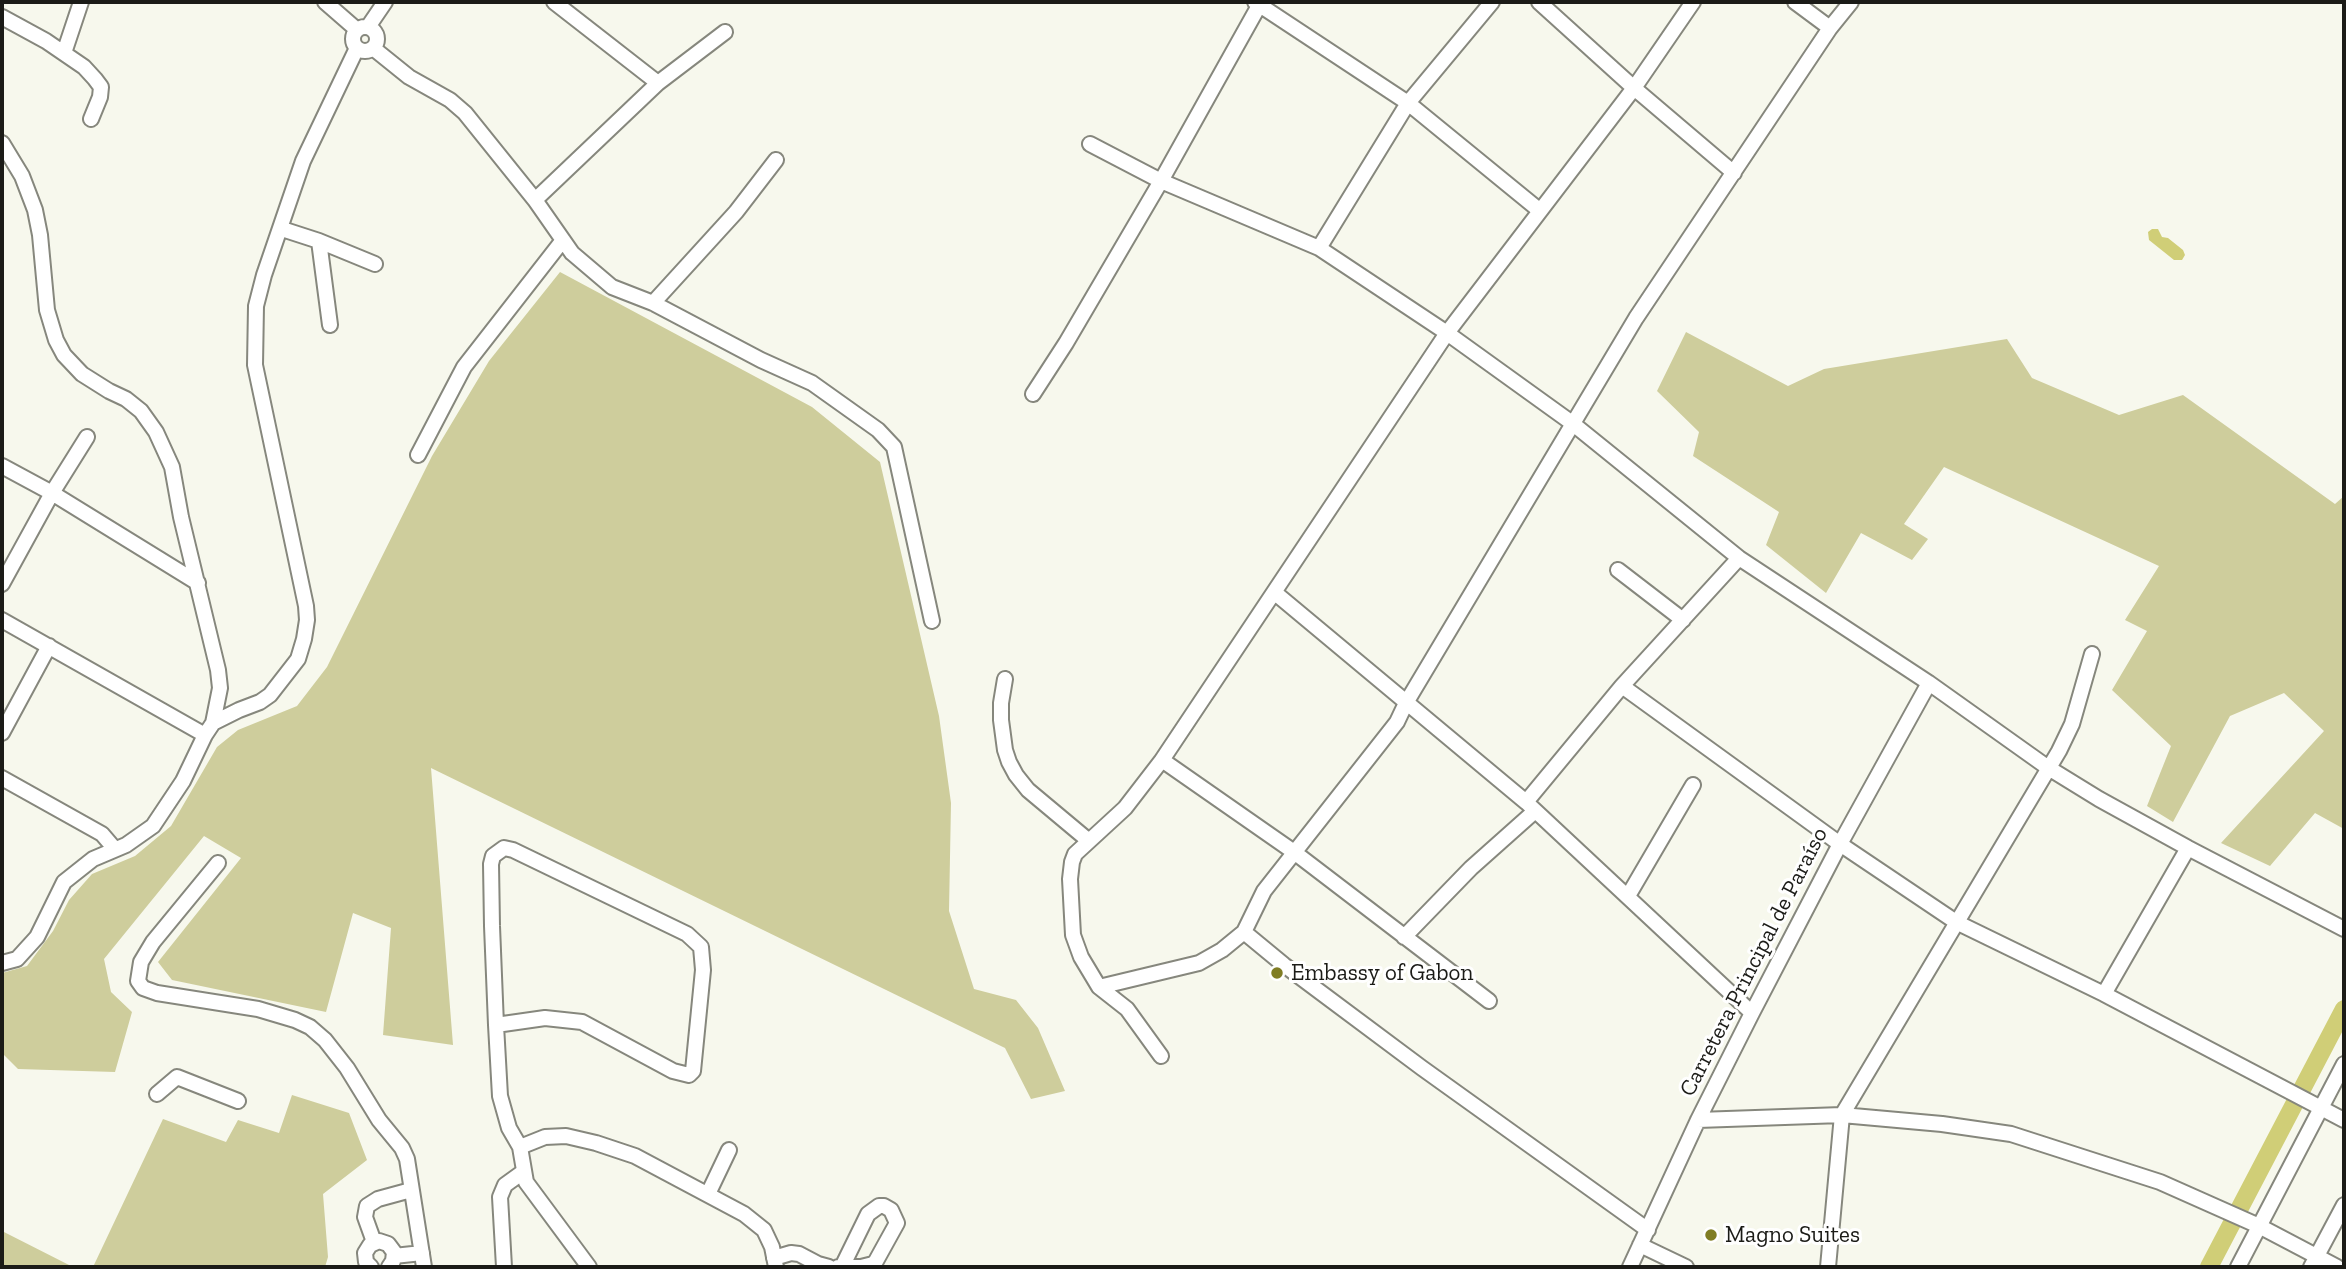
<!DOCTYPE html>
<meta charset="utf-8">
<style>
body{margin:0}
#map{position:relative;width:2346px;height:1269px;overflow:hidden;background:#f7f8ed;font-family:"Zilla Slab",serif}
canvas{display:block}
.frame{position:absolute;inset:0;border:4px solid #1b1b17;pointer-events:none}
</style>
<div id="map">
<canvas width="2346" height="1269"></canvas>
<div class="frame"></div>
</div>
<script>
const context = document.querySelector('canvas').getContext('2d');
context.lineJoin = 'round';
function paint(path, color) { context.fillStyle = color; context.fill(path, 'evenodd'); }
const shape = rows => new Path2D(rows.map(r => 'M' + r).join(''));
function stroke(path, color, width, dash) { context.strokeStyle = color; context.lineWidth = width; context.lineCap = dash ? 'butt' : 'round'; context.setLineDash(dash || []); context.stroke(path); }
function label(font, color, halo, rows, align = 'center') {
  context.font = font + ' "Zilla Slab",serif'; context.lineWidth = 6; context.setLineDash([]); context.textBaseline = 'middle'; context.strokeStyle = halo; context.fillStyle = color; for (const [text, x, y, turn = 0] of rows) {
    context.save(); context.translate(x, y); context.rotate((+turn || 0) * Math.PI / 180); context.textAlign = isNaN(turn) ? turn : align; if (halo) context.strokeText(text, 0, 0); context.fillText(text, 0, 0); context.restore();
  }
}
paint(shape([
 [560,272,812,407,880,462,939,716,951,803,949,911,974,989,1016,1000,1038,1028,1065,1091,1031,1099,1005,1048,431,768,453,1045,383,1035,391,928,353,913,326,1012,172,980,158,962,241,858,204,836,104,959,111,992,132,1012,115,1072,18,1069,2,1053,2,973,27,966,53,931,69,900,92,874,135,856,171,826,217,747,238,730,297,706,327,667,432,456,489,361],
 [1686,332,1788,386,1824,369,2007,339,2032,378,2119,415,2183,395,2335,504,2344,496,2344,829,2315,813,2270,866,2221,843,2324,731,2284,693,2230,716,2173,822,2147,806,2171,746,2112,690,2147,631,2125,620,2159,566,1944,467,1904,524,1928,539,1912,560,1861,533,1826,593,1766,545,1779,512,1693,456,1699,432,1657,391],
 [292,1095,349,1113,367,1160,323,1194,328,1257,325,1267,93,1267,163,1119,226,1142,238,1120,279,1133],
 [2,1231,73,1267,2,1267]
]), '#cecd9c');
paint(shape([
 [2152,229,2158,229,2162,237,2168,238,2183,250,2185,255,2182,260,2174,260,2149,240,2148,232]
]), '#d0ce77');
stroke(shape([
 [2209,1267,2344,1009]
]), '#d0ce77', 18);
const minor = shape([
 [325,2,356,29],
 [554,2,658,83],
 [1255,2,1408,103,1539,210],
 [1539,2,1634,88,1734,173],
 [1795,2,1830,28],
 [2,17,46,41,84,67,95,79,101,87,100,97,91,119],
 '353 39a12 12 0 1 1 24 0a12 12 0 1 1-24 0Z',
 [368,27,385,2],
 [373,48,409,77,450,100,465,113,535,200,572,253,612,287,653,303,761,360,812,383,878,430,894,447,932,621],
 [64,53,81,2],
 [2,143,22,176,35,210,40,235,47,310,56,340,64,355,82,374,109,391,126,399,141,411,156,432,172,467,181,517,218,670,220,688,213,723,205,735,183,781,153,826,126,845,93,859,64,882,37,937,17,959,2,963],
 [1090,144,1161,181,1319,248,1447,333,1572,423,1739,558,1929,683,2047,767,2099,799,2188,848,2344,929],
 [535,200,658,83,725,32],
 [282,229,319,241,375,264],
 [319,241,330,325],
 [1319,248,1408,103,1492,2],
 [653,303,736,212,776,160],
 [1033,394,1066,343,1161,181,1261,2],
 [418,455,464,367,563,240],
 [2,466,52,493,198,583],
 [1618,570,1683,620],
 [2,584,52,493,87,437],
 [1274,592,1526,802,1752,1013],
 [2,620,205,735],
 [1005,679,1001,703,1001,720,1005,750,1009,762,1016,775,1028,790,1089,841],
 [1622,686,1840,844,1956,922,2104,994,2344,1120],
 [213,723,239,710,260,702,270,695,298,659,304,639,307,620,306,606,255,365,256,306,264,275,303,161,357,48],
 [2,733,49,646],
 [2,778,102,834,114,848],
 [1526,802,1622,686,1739,558],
 [218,863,153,942,141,962,138,981,143,988,157,993,258,1009,295,1020,310,1027,325,1040,347,1068,379,1120,402,1148,407,1159,424,1267],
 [1628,896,1693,785],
 [1404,937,1471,868,1535,811],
 [1099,987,1199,963,1222,950,1244,932],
 [2104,994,2188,848],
 [1489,1001,1294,852,1162,760,1447,333,1634,88,1693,2],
 [496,1025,545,1018,582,1022,673,1071,689,1075,693,1071,703,970,701,947,687,934,513,850,504,848,493,856,491,864,492,926,496,1025,500,1096,509,1128,520,1147,526,1182,589,1267],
 [1161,1056,1127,1009,1099,987,1081,957,1073,935,1070,879,1072,862,1075,854,1125,808,1162,760],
 [157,1094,177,1077,238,1101],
 [1698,1120,1842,1115,1942,1124,2011,1134,2160,1182,2259,1226,2337,1267],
 [520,1147,545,1137,566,1136,596,1143,635,1156,744,1214,764,1230,772,1247,776,1267],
 [708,1194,729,1150],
 [1648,1230,1422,1068,1284,965,1244,932,1264,891,1397,722,1406,703,1636,318,1830,28,1851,2],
 [374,1242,365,1217,367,1206,378,1199,411,1190],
 [1640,1245,1686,1267],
 [394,1256,422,1253],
 [774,1258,791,1253,799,1254,818,1264,829,1267],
 [371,1267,366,1262,365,1253,370,1245,379,1241,388,1244,394,1252,393,1261,389,1267],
 [504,1267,500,1197,505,1185,523,1172],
 [838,1267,861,1267,873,1264,876,1261,897,1223,891,1210,884,1206,879,1206,868,1214,842,1267],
 [1630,1267,1698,1120,1752,1013,1840,844,1929,683],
 [1828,1267,1842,1115,2059,751,2072,724,2092,654],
 [2238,1267,2344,1064],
 [2311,1267,2344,1205]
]);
stroke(minor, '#86877d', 18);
stroke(minor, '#fff', 14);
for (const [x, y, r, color] of [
 [1277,973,7,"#807d24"],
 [1711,1235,7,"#807d24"]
]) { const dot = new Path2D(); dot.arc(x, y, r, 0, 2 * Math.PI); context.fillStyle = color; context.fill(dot); stroke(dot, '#fff', 2.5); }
label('23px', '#1b1b17', '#fff', [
 ["Carretera Principal de Paraíso",1754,962,-63]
]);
label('23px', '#1b1b17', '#fff', [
 ["Embassy of Gabon",1291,973],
 ["Magno Suites",1725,1235]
], 'left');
</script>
